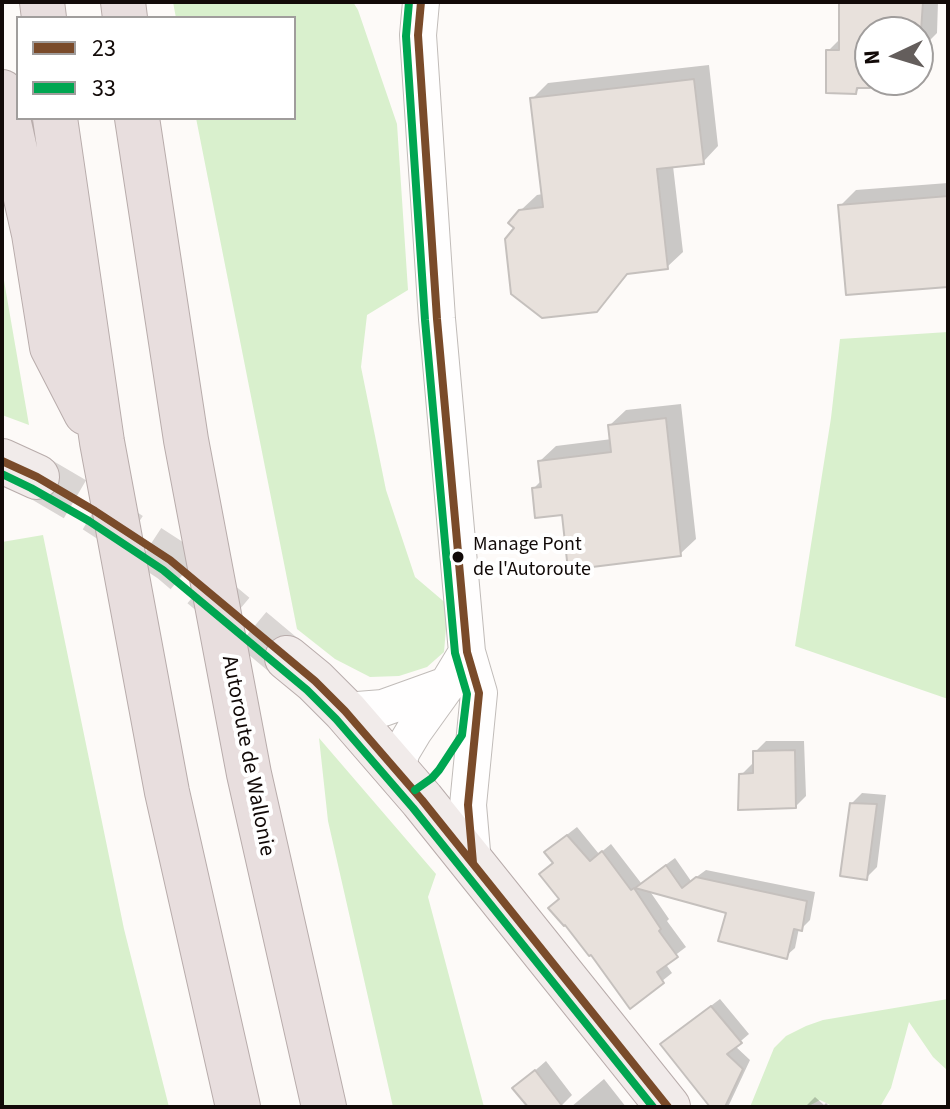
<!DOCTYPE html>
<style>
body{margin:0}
#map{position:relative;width:950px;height:1109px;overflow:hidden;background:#fdfaf8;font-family:"Source Sans 3",sans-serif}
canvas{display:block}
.frame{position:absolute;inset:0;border:4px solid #120a08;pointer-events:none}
.legend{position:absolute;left:16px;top:16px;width:280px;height:104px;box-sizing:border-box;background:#fff;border:2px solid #a09d9c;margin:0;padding:10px 14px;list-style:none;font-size:24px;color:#120a08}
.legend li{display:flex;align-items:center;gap:16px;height:40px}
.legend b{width:40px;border:2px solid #a09d9c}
.north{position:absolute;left:854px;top:16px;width:80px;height:80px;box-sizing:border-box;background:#fff;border:2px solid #a09d9c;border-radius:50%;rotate:266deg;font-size:22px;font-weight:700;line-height:32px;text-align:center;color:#120a08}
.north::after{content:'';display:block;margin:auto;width:28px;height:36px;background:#645e5c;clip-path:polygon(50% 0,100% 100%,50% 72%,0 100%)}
</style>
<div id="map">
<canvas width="950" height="1109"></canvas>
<div class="frame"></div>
<ul class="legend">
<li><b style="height:10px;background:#7a4b2a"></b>23</li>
<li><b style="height:10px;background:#00a651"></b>33</li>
</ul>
<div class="north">N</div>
</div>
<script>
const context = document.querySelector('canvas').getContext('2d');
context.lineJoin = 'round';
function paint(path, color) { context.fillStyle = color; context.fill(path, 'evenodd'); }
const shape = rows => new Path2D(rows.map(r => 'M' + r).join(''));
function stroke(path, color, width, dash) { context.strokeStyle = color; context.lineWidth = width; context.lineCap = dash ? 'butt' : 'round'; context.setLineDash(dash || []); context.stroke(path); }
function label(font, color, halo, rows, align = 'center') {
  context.font = font + ' "Source Sans 3",sans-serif'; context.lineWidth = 8; context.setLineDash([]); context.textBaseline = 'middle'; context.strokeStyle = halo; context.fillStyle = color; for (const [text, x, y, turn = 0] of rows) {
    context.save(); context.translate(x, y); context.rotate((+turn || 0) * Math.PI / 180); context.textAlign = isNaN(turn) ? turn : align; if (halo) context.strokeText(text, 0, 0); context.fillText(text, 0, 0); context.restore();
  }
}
paint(shape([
 [173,2,353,2,358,10,397,124,408,290,367,315,361,367,386,490,415,577,448,605,444,652,427,667,399,676,370,677,335,659,297,629,196,118,294,118,294,18,176,18],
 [2,269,29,425,2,415],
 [948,332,948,699,795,646,831,418,840,339],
 [43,535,124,929,169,1107,2,1107,2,542],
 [319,738,436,874,428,897,484,1107,393,1107,328,821],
 [948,999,948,1071,933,1057,909,1022,891,1088,880,1107,834,1107,820,1100,807,1107,750,1107,774,1048,786,1036,806,1026,823,1020]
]), '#d9f0cd');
paint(shape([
 [841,2,938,2,937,33,930,40,931,70,915,86,861,86,856,92,828,51,841,38],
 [870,32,918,32,918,80,870,80],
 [709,65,718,146,703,162,673,166,683,252,667,267,630,272,596,310,517,228,520,211,537,195,543,194,532,99,548,83],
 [948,183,948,285,840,206,856,190],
 [681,404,696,539,680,554,564,513,534,488,542,480,540,461,556,446,612,439,610,425,626,410],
 [766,741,804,741,806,796,795,807,741,775,752,764,755,764,755,752],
 [862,793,886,795,877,867,866,878,851,804],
 [577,827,599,854,611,844,641,883,675,858,691,881,706,870,815,892,810,920,801,929,799,928,795,948,786,956,728,912,649,890,669,919,667,921,686,947,665,963,672,973,631,1006,591,952,561,898,555,862,555,844],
 [720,999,749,1034,735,1046,750,1060,728,1107,712,1107,671,1036],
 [546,1061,572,1095,560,1107,530,1107,515,1088],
 [604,1079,626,1107,571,1107],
 [815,1097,824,1105,826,1103,830,1107,805,1107]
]), '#0003');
const building = shape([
 [839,2,923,2,921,32,870,32,870,88,857,88,856,94,826,93,826,50,839,50,839,2],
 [694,79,704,164,657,169,668,269,627,274,597,312,542,318,511,294,505,239,514,228,508,223,519,210,543,207,530,98,694,79],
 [948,196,948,287,846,295,838,205,948,196],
 [666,418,681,556,568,570,562,515,535,518,532,488,541,487,538,461,611,452,608,425,666,418],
 [795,750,796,808,738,810,739,774,753,773,753,751,795,750],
 [850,803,877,804,867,880,840,876,850,803],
 [567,835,590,861,602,851,631,890,634,888,661,929,659,931,678,957,657,972,664,983,630,1009,591,955,589,956,565,925,564,926,548,908,559,899,539,874,553,863,544,852,567,835],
 [666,865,682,888,696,877,807,901,802,931,794,929,787,959,718,941,726,913,635,888,666,865],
 [711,1006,742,1043,727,1054,743,1069,725,1107,710,1107,660,1044,711,1006],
 [535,1070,563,1107,528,1107,512,1088,535,1070]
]);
paint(building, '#e8e1dc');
stroke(building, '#c5c0bd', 2);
stroke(shape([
 [37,477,95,511,170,560,287,658]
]), '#dad6d4', 44, [44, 22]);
const minor = shape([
 [421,2,418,35,437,319,467,652,479,693,468,805,473,863],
 [345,711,383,708,447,685],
 [396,769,402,751,414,731,447,685,467,652]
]);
const primary = shape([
 [2,461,37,477],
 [287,658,315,681,345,711,422,800,668,1107]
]);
const motorway = shape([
 [42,2,44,18],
 [123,2,125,18],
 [2,92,34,234,52,347,86,413],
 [55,118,102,442,167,792,238,1107],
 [137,118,186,440,249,774,324,1107]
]);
stroke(minor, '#c1bcb9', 38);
stroke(primary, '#b8acab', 46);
stroke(motorway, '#b8acab', 46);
stroke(minor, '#fffefe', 36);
stroke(primary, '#f1ebea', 44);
stroke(motorway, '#e8dede', 44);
stroke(shape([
 [421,2,418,35,437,319,467,652,479,693,468,805,473,863],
 [2,461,37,477,95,511,170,560,315,681,345,711,422,800,668,1107]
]), '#7a4b2a', 8);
stroke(shape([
 [409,2,406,36,425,320,455,653,467,694,462,735,439,770,432,778,415,790],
 [2,474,31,488,89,521,163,570,307,690,336,719,413,808,653,1107]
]), '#00a651', 8);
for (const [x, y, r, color] of [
 [458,557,7,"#120a08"]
]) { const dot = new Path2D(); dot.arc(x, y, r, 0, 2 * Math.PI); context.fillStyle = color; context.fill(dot); stroke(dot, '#fff', 3); }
label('20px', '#120a08', '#fff', [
 ["Manage Pont",473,546],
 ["de l'Autoroute",473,571]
], 'left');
label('22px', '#120a08', '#fff', [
 ["Autoroute de Wallonie",247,756,79]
]);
</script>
